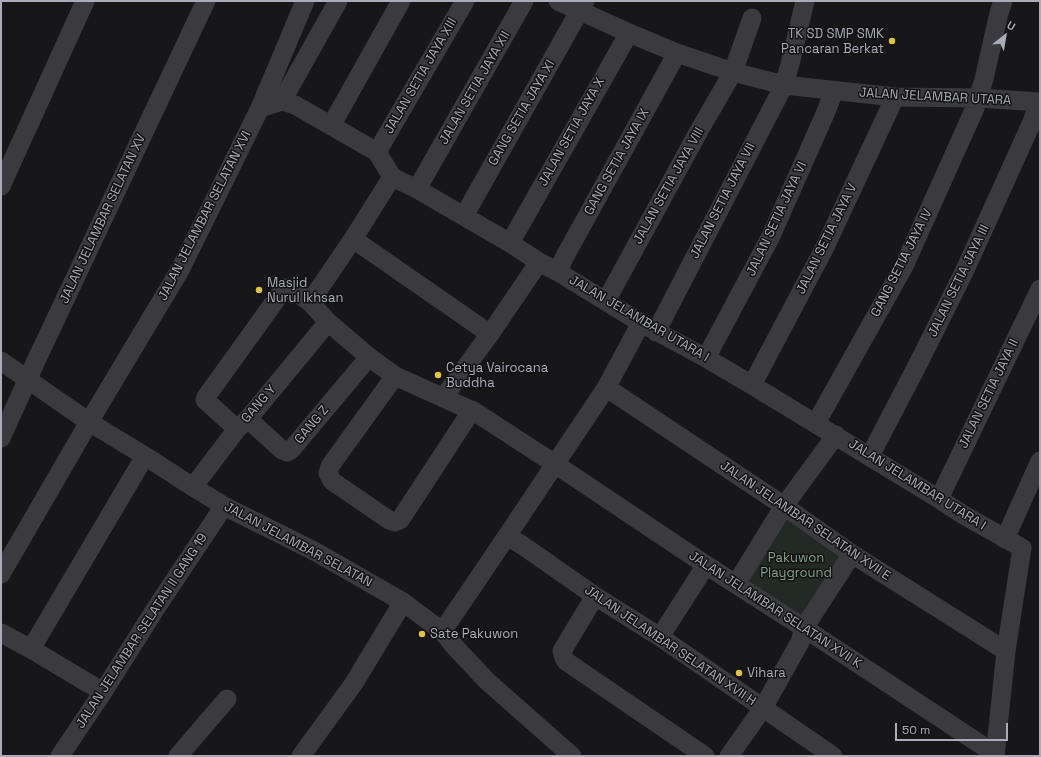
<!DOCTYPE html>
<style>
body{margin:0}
#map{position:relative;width:1041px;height:757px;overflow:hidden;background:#171719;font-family:"Space Grotesk",sans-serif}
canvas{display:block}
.frame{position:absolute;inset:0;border:2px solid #aaacb7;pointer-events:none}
.north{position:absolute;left:985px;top:16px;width:40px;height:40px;-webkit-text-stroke:3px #121214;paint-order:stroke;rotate:31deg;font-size:11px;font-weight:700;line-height:16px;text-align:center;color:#aaacb7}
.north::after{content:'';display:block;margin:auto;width:14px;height:18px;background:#aaacb7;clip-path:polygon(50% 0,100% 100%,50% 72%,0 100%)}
.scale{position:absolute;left:895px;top:723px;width:113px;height:18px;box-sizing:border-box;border:2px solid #aaacb7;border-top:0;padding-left:5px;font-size:12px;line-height:14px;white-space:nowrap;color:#aaacb7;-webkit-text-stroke:3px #121214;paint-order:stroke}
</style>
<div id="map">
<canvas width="1041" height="757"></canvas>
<div class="frame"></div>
<div class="north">U</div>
<div class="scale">50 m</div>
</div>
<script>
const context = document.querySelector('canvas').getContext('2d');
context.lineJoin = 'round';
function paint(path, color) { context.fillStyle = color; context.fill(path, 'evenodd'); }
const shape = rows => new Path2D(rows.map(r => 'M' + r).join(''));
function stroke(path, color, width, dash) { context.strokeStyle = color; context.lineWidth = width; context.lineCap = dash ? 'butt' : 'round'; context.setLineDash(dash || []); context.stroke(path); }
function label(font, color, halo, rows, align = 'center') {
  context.font = font + ' "Space Grotesk",sans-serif'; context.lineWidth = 3; context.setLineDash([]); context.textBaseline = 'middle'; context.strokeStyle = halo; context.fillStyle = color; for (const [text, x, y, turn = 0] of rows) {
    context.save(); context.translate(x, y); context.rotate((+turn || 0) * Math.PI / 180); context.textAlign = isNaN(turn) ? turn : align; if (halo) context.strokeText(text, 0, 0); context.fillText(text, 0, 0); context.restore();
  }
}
paint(shape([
 [784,506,852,554,804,628,736,584]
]), '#232a25');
stroke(shape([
 [558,1,629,33,677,53,733,72,784,85,895,97,978,98,1040,102],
 [282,101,338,1],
 [260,108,282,101,295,105,377,152,392,177,417,189,510,243,539,262,558,272,641,323,706,358,752,385,939,499,962,514,1022,548,1006,651,995,756],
 [331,126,401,1],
 [377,152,465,1],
 [1,186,85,1],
 [417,189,524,1],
 [464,216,585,1],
 [353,239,490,334],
 [510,243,629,33],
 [558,272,564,258,677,53],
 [606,301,700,129,733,72,752,18],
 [310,302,353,239,392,177],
 [656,332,784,85,790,64,805,1],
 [706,358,771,236,825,114,834,91],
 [1,361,89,422,145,456,193,487,224,506,316,552,403,602,442,631,455,647,487,681,572,756],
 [395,376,330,466,328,473,332,481,389,520,395,522,400,520,472,410],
 [752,385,825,247,895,97],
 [606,388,616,394,784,506,852,554,1006,651],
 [443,398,490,334,539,262],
 [248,419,282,450,287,452,291,450,369,357],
 [816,423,904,266,975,108,984,79,999,13,1003,1],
 [237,429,205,400,206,397,283,290,285,288,290,288,310,302,328,322,369,357,395,376,475,412,555,464,706,565,804,628,995,754],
 [1,438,35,363,206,1],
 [870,456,918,364,965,270,1032,122,1039,102],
 [193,487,237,429,248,419,328,322],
 [939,499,1040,289],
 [507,536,522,545,595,596,660,637,833,756],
 [1005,539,1040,461],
 [1,574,89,422,180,270,260,108,305,1],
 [736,584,784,506,836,435],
 [595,596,562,651,564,658,567,662,705,756],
 [442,631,450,620,507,536,606,388,641,323],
 [1,633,31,649,103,692],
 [660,637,706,565],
 [31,649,145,456],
 [60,756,103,692,156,608,224,506],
 [178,756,227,699],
 [301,756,354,683,403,602],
 [729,756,763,708,800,642,804,628,852,554]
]), '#3a3a3f', 19);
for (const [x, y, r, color] of [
 [892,41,4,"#e1c446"],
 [259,290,4,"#e1c446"],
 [438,375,4,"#e1c446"],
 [422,634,4,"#e1c446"],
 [739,673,4,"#e1c446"]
]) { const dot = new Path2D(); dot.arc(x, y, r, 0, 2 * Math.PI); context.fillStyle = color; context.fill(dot); stroke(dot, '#121214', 1.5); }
label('13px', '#aaacb7', '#121214', [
 ["TK SD SMP SMK",884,34,"right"],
 ["Pancaran Berkat",884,49,"right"],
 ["Masjid",267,283],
 ["Nurul Ikhsan",267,298],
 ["Cetya Vairocana",446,368],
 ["Buddha",446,383],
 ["Sate Pakuwon",430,634],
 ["Vihara",747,673]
], 'left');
label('13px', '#aaacb7', '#121214', [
 ["JALAN SETIA JAYA XIII",421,76,-60],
 ["JALAN SETIA JAYA XII",475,88,-60],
 ["JALAN JELAMBAR UTARA",935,97,3],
 ["GANG SETIA JAYA XI",522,113,-60],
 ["JALAN SETIA JAYA X",572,132,-61],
 ["GANG SETIA JAYA IX",617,162,-61],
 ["JALAN SETIA JAYA VIII",669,186,-61],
 ["JALAN SETIA JAYA VII",723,201,-63],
 ["JALAN JELAMBAR SELATAN XVI",205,216,-63],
 ["JALAN JELAMBAR SELATAN XV",103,219,-65],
 ["JALAN SETIA JAYA VI",777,219,-65],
 ["JALAN SETIA JAYA V",827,239,-64],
 ["GANG SETIA JAYA IV",902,263,-63],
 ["JALAN SETIA JAYA III",959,281,-64],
 ["JALAN JELAMBAR UTARA I",639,319,30],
 ["JALAN SETIA JAYA II",989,394,-64],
 ["GANG Y",259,404,-49],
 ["GANG Z",312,425,-50],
 ["JALAN JELAMBAR UTARA I",917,485,32],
 ["JALAN JELAMBAR SELATAN XVII E",805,521,34],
 ["JALAN JELAMBAR SELATAN",298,545,28],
 ["JALAN JELAMBAR SELATAN XVII K",775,610,33],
 ["JALAN JELAMBAR SELATAN II GANG 19",142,631,-57],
 ["JALAN JELAMBAR SELATAN XVII H",670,646,34]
]);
label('13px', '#83a089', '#121214', [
 ["Pakuwon",796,558],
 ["Playground",796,573]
]);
</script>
